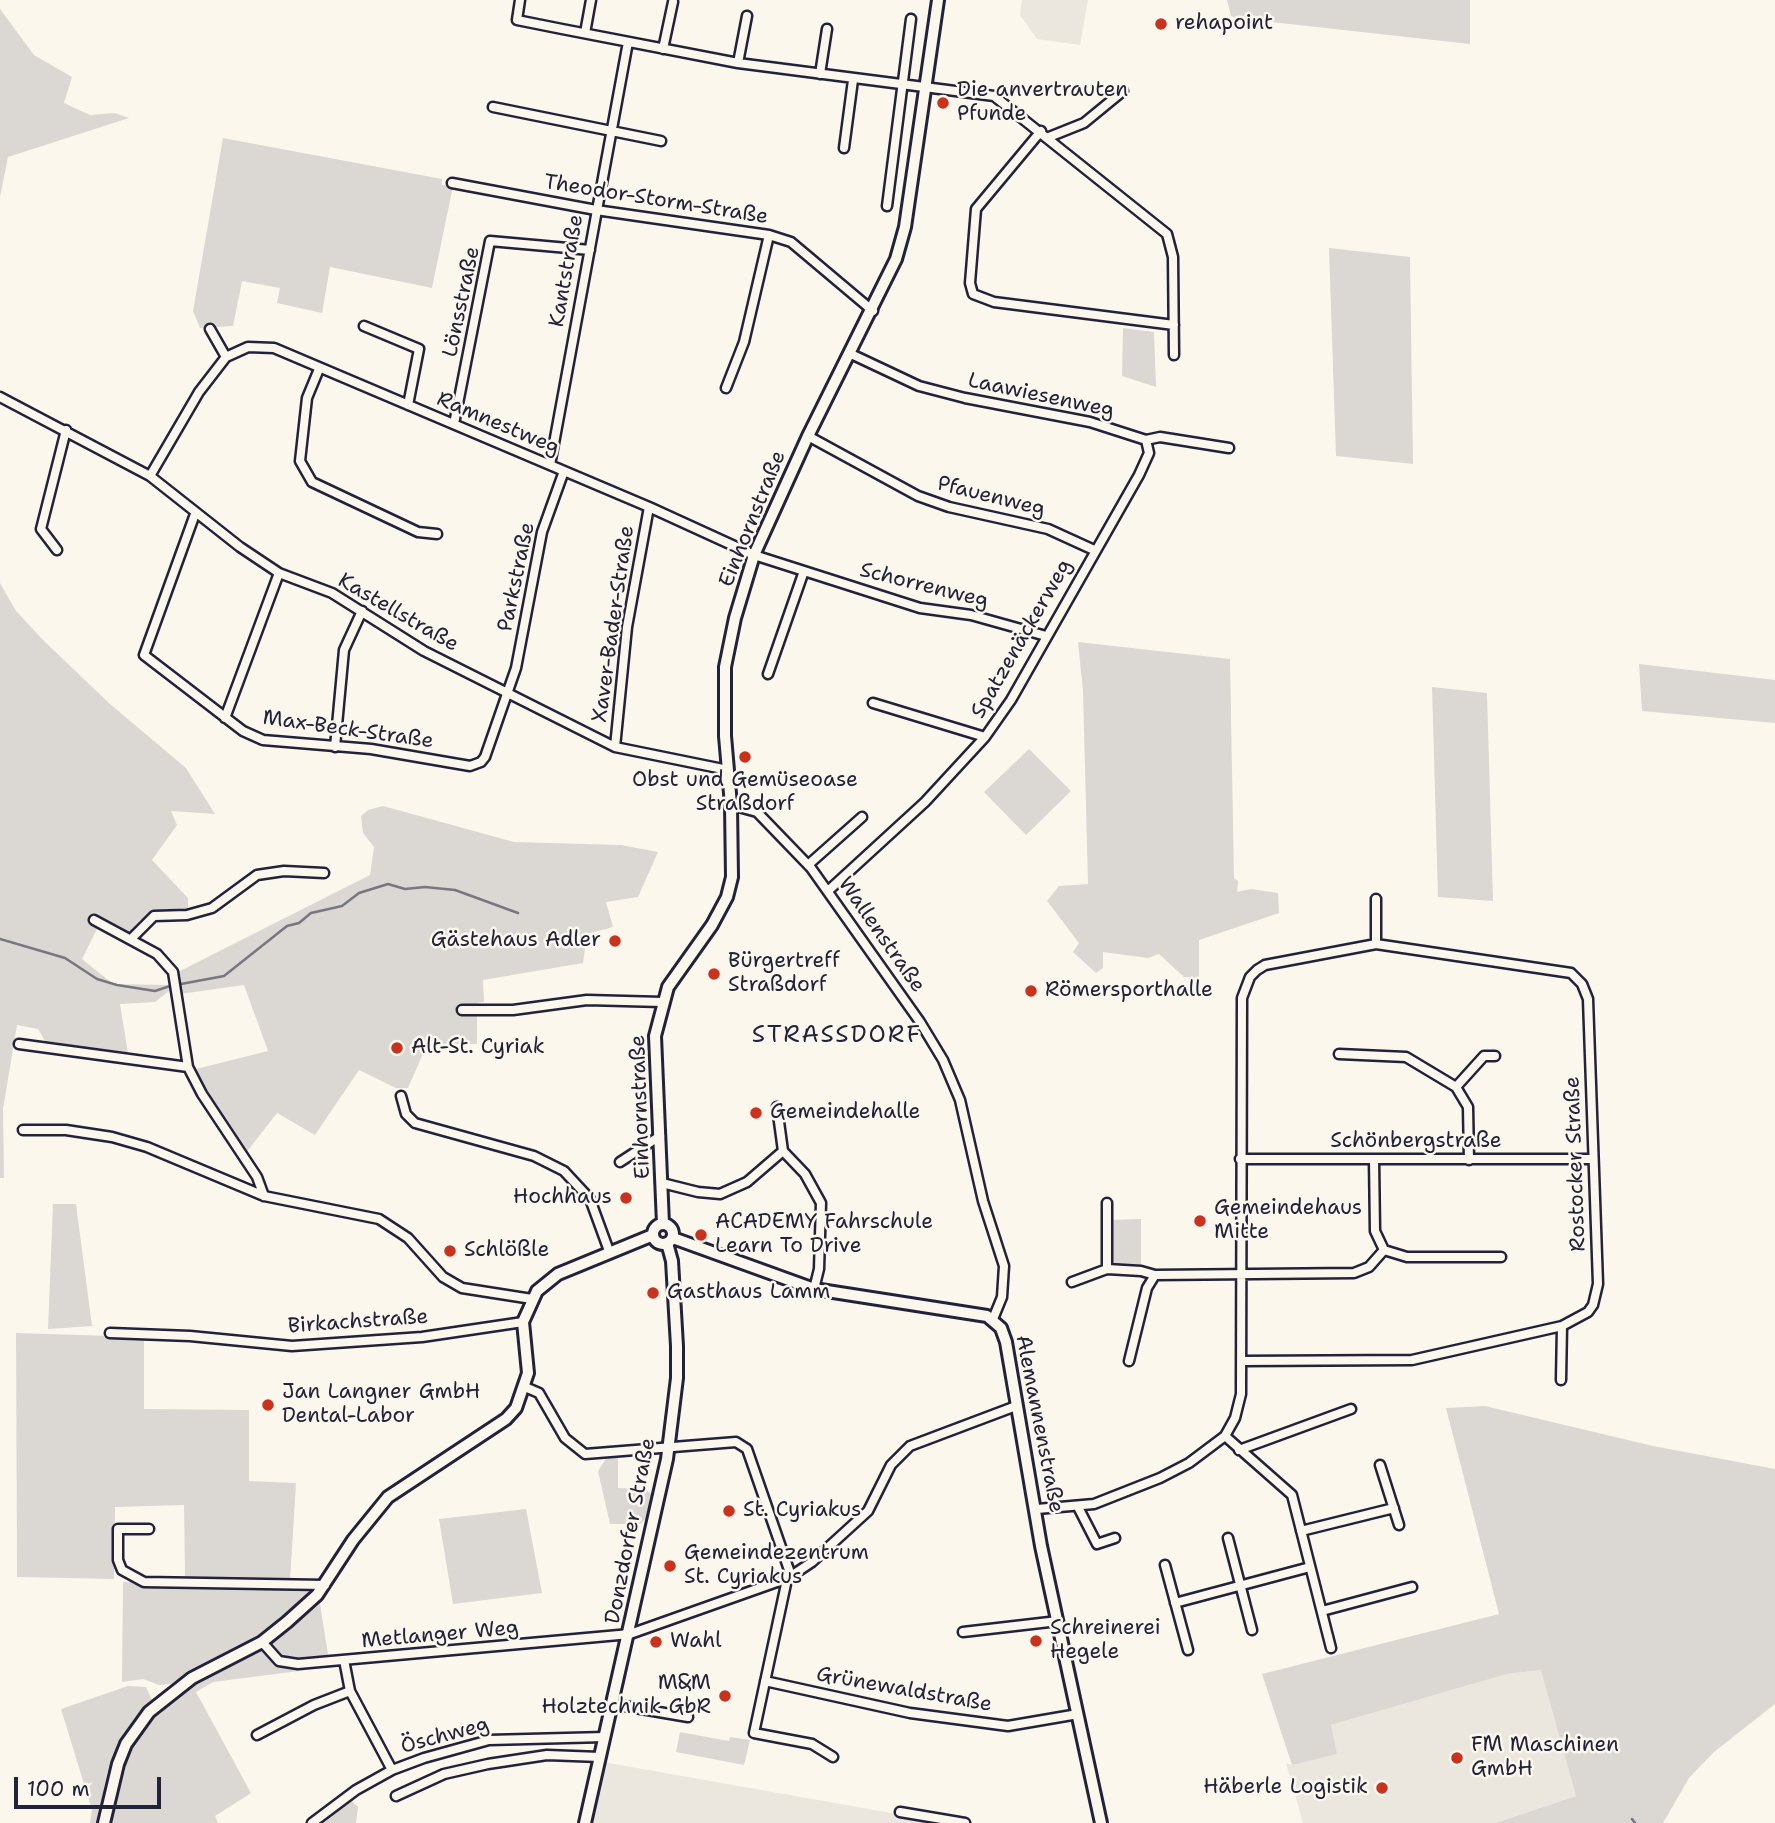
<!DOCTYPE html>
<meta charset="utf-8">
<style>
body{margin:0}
#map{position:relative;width:1775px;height:1823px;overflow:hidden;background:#fbf7ec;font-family:"Shantell Sans",sans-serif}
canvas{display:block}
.scale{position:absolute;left:14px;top:1777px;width:147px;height:32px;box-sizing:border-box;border:4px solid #22223b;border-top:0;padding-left:9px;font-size:21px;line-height:24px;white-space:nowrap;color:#22223b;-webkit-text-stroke:5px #fbf7ec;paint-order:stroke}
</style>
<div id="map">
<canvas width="1775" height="1823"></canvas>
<div class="scale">100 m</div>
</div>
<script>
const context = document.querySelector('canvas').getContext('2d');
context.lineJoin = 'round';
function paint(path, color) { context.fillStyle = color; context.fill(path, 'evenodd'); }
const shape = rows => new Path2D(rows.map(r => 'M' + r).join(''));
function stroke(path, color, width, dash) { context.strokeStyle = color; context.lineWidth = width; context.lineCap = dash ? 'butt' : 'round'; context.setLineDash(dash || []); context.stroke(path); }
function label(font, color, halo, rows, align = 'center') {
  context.font = font + ' "Shantell Sans",sans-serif'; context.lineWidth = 5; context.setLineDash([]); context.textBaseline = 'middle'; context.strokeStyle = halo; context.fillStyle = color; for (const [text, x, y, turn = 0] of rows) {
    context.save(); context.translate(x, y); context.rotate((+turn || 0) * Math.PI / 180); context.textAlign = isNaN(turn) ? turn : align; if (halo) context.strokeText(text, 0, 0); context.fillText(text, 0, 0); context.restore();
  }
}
paint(shape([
 [1022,0,1088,0,1080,45,1037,39,1020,15],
 [1542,1670,1576,1796,1495,1823,1303,1823,1286,1763,1292,1765,1331,1725,1507,1674],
 [603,1762,948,1823,589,1823]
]), '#ebe7df');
paint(shape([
 [1227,0,1470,0,1470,44,1235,18,1231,16],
 [0,9,34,55,72,77,64,103,90,115,115,113,129,118,8,157,0,197],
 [223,138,442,179,442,185,453,186,432,288,330,267,322,313,277,303,280,288,242,281,233,326,200,328,193,311],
 [1329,248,1410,257,1413,464,1336,456],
 [1123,328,1154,332,1156,387,1122,376],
 [0,583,16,611,44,641,110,704,186,768,215,814,171,811,177,825,152,860,188,898,188,911,157,912,140,920,128,934,101,921,82,959,113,984,168,985,170,990,155,1002,120,1004,128,1053,45,1041,38,1029,17,1025,3,1109,4,1178,0,1178],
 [1078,642,1230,659,1234,878,1238,881,1237,892,1251,889,1278,893,1279,913,1199,940,1199,978,1184,977,1159,954,1148,958,1103,952,1103,968,1096,973,1073,952,1079,943,1047,901,1059,886,1088,884,1083,691],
 [1639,664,1775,680,1775,723,1642,711],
 [1432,687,1487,693,1493,901,1438,897],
 [1029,749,1071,791,1026,835,984,792],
 [383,806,514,842,621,845,658,852,638,897,606,902,613,927,587,934,583,963,483,980,484,1002,477,1003,477,1044,427,1044,408,1088,396,1088,359,1070,315,1135,277,1113,245,1154,192,1070,268,1051,244,985,180,994,178,972,370,875,374,847,363,833,361,816,368,810],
 [53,1204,76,1204,92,1326,48,1329],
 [1141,1219,1141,1271,1107,1269,1107,1220],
 [16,1333,144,1337,144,1409,249,1410,249,1481,296,1483,290,1581,185,1579,184,1505,115,1507,114,1579,17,1577],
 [1485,1406,1653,1446,1775,1469,1775,1704,1714,1752,1689,1778,1663,1823,1495,1823,1576,1796,1541,1670,1507,1674,1331,1725,1337,1754,1292,1765,1262,1674,1499,1614,1446,1408],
 [609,1454,618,1454,618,1488,645,1489,653,1495,649,1516,640,1524,610,1524,598,1471],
 [526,1509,542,1593,453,1604,439,1519],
 [123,1582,303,1586,311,1588,302,1600,263,1633,170,1684,159,1685,143,1679,122,1682],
 [320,1604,330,1667,213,1682,196,1692,251,1793,215,1816,218,1823,108,1823,111,1804,127,1754,149,1719,191,1684,267,1645],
 [128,1686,146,1687,152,1700,119,1744,107,1774,97,1823,90,1823,92,1810,61,1709],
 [680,1732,729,1741,730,1737,750,1740,744,1765,676,1752],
 [352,1801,358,1807,356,1823,321,1823]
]), '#dbd8d3');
stroke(shape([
 [0,939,65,958,97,979,117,985,155,991,170,986],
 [181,984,224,976,287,926,299,923,311,913,342,906,359,893,388,884,405,889,425,887,455,890,518,913],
 [1632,1819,1635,1823]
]), '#787681', 2.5);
const street = shape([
 [520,0,517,20,562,29,738,63,994,96,1167,234,1173,257,1174,355],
 [585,33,591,0],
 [663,49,673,2],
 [738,63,747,16],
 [820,74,827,29],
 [493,107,661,141],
 [1041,131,976,209,970,283,973,294,994,302,1174,325],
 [1049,137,1084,123,1123,91],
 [844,148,853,80],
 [452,183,596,210,769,235,791,242,873,311],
 [887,206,911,19],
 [364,326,419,349,408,405],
 [210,329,226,357],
 [851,354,919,386,965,398,1090,422,1146,440,1160,437,1229,448],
 [319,369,307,398,300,461,312,482,418,532,437,534],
 [726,388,744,342,769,235],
 [0,397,150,476,240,547,279,573,332,593,424,651,615,747,728,770],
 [454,424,490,241,590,250],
 [808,436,918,496,949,507,1048,529,1094,550],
 [550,465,628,42],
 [150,476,199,392,226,357,248,347,274,348,649,507,754,555,920,608,971,615,1046,636],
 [195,514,144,655,243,731,263,740,371,749,470,766,481,762,485,757,516,668,542,532,564,471],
 [57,550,41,529,66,430],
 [768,674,804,571],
 [873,703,985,737],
 [225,718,279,573],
 [335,747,344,650,362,611],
 [615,747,627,627,649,507],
 [731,805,757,812,811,868,920,1022,943,1060,960,1100,983,1201,1004,1266,1002,1297,993,1319],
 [808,865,862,817],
 [829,890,925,802,985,737,1011,700,1139,475,1149,453,1146,440],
 [1376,899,1376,944],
 [94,920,157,954,173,972,188,1067,202,1094,257,1177,264,1196],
 [132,938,154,916,187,915,212,908,257,875,284,871,324,873],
 [462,1010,513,1010,587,1000,662,1002],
 [19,1044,188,1067],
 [1339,1054,1406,1057,1456,1087,1468,1107,1469,1160],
 [1456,1087,1484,1056,1495,1056],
 [401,1096,406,1114,415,1123,534,1156,564,1171,590,1199,609,1251],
 [777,1107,783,1151],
 [23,1130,66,1130,112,1137,147,1147,264,1196,379,1219,408,1238,443,1277,462,1288,532,1299],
 [1240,1159,1593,1159],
 [1374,1159,1375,1231,1384,1250,1407,1257,1501,1257],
 [620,1162,660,1136],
 [662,1183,698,1192,720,1194,747,1182,783,1151,805,1174,821,1203,819,1269,814,1289],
 [1107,1203,1107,1269],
 [1072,1282,1107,1269,1141,1271,1155,1275],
 [110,1333,190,1336,292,1346,422,1337,523,1322],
 [1129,1361,1147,1288,1155,1275,1354,1273,1369,1267,1384,1250],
 [1561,1380,1562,1326],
 [525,1387,539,1393,565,1438,585,1454,736,1442,747,1449,789,1570,754,1733,812,1744,833,1757],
 [1225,1436,1292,1495,1331,1648],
 [1239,1450,1351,1409],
 [1380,1465,1399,1525],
 [1078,1507,1097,1544,1115,1538],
 [1037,1509,1094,1504,1160,1478,1189,1463,1225,1436,1235,1418,1241,1394,1242,998,1250,977,1257,970,1265,965,1376,944,1571,973,1582,984,1588,999,1598,1284,1593,1305,1588,1312,1562,1326,1412,1360,1242,1361],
 [149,1529,118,1529,118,1560,122,1570,144,1582,325,1585],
 [1301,1531,1394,1508],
 [1228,1538,1252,1630],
 [1165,1565,1188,1650],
 [1175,1603,1310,1567],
 [1322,1611,1412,1587],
 [963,1632,1058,1621],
 [262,1642,279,1661,298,1664,630,1634,788,1578,812,1562,868,1511,891,1465,910,1446,1016,1406],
 [344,1660,350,1691,392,1770],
 [765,1681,910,1713,1008,1726,1078,1714],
 [612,1704,688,1717],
 [257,1735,314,1705,350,1691],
 [396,1796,444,1774,488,1764,547,1755,600,1757],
 [900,1812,965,1823],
 [312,1823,356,1790,392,1770,424,1758,489,1740,605,1737]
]);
const secondary = shape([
 '653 1234a10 10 0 1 1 20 0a10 10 0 1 1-20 0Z',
 [663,1224,655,1036,668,987,712,925,727,897,732,877,731,805,725,736,725,667,735,618,754,555,808,436,896,259,905,227,938,0],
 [673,1238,814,1289,987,1316,1001,1328,1006,1342,1041,1546,1101,1823],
 [104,1823,118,1764,126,1744,149,1712,192,1678,262,1642,287,1622,317,1595,353,1540,388,1497,506,1419,516,1408,528,1373,523,1322,537,1291,558,1274,653,1235],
 [585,1823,667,1459,677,1378,677,1346,672,1261,667,1243]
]);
stroke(street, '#22223b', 13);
stroke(secondary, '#22223b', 16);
stroke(street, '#fbf7ec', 8);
stroke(secondary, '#fbf7ec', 10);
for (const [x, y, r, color] of [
 [1161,24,7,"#c8321e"],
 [943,103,7,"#c8321e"],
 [745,757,7,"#c8321e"],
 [615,941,7,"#c8321e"],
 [714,974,7,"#c8321e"],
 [1031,991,7,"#c8321e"],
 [397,1048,7,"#c8321e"],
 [756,1113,7,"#c8321e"],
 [626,1198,7,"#c8321e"],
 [1200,1221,7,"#c8321e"],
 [701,1235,7,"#c8321e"],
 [450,1251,7,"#c8321e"],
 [653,1293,7,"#c8321e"],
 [268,1405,7,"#c8321e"],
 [729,1511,7,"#c8321e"],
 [670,1566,7,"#c8321e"],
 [1036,1641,7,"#c8321e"],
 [656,1642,7,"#c8321e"],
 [725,1696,7,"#c8321e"],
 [1457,1758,7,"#c8321e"],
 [1382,1788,7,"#c8321e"]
]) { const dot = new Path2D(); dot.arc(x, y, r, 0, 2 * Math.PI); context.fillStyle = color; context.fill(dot); stroke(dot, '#fbf7ec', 2.5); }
label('21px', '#22223b', '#fbf7ec', [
 ["rehapoint",1175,24],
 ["Die anvertrauten",957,91],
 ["Pfunde",957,115],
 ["Obst und Gemüseoase",745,781,"center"],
 ["Straßdorf",745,805,"center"],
 ["Gästehaus Adler",601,941,"right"],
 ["Bürgertreff",728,962],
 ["Straßdorf",728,986],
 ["Römersporthalle",1045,991],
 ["Alt-St. Cyriak",411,1048],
 ["Gemeindehalle",770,1113],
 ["Hochhaus",612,1198,"right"],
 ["Gemeindehaus",1214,1209],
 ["Mitte",1214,1233],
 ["ACADEMY Fahrschule",715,1223],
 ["Learn To Drive",715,1247],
 ["Schlößle",464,1251],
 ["Gasthaus Lamm",667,1293],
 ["Jan Langner GmbH",282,1393],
 ["Dental-Labor",282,1417],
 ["St. Cyriakus",743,1511],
 ["Gemeindezentrum",684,1554],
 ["St. Cyriakus",684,1578],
 ["Schreinerei",1050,1629],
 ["Hegele",1050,1653],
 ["Wahl",670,1642],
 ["M&M",711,1684,"right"],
 ["Holztechnik GbR",711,1708,"right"],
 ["FM Maschinen",1471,1746],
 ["GmbH",1471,1770],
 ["Häberle Logistik",1368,1788,"right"]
], 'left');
label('21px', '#22223b', '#fbf7ec', [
 ["Theodor-Storm-Straße",656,200,9],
 ["Kantstraße",567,271,-80],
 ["Lönsstraße",462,302,-78],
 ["Laawiesenweg",1041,396,12],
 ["Ramnestweg",498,424,23],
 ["Pfauenweg",991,497,14],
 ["Einhornstraße",753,519,-68],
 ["Parkstraße",517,577,-78],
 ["Schorrenweg",924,586,14],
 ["Kastellstraße",398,613,30],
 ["Xaver-Bader-Straße",614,624,-82],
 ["Spatzenäckerweg",1022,639,-60],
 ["Max-Beck-Straße",348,730,8],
 ["Wallenstraße",881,935,55],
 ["Einhornstraße",641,1107,-92],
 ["Schönbergstraße",1416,1142],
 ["Rostocker Straße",1576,1164,-92],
 ["Birkachstraße",358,1322,-4],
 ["Alemannenstraße",1039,1424,79],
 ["Donzdorfer Straße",631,1531,-79],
 ["Metlanger Weg",440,1635,-5],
 ["Grünewaldstraße",904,1690,10],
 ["Öschweg",445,1736,-15]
]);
context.letterSpacing = '2px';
label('24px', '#22223b', '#fbf7ec', [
 ["STRASSDORF",837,1036]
]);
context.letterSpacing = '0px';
</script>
